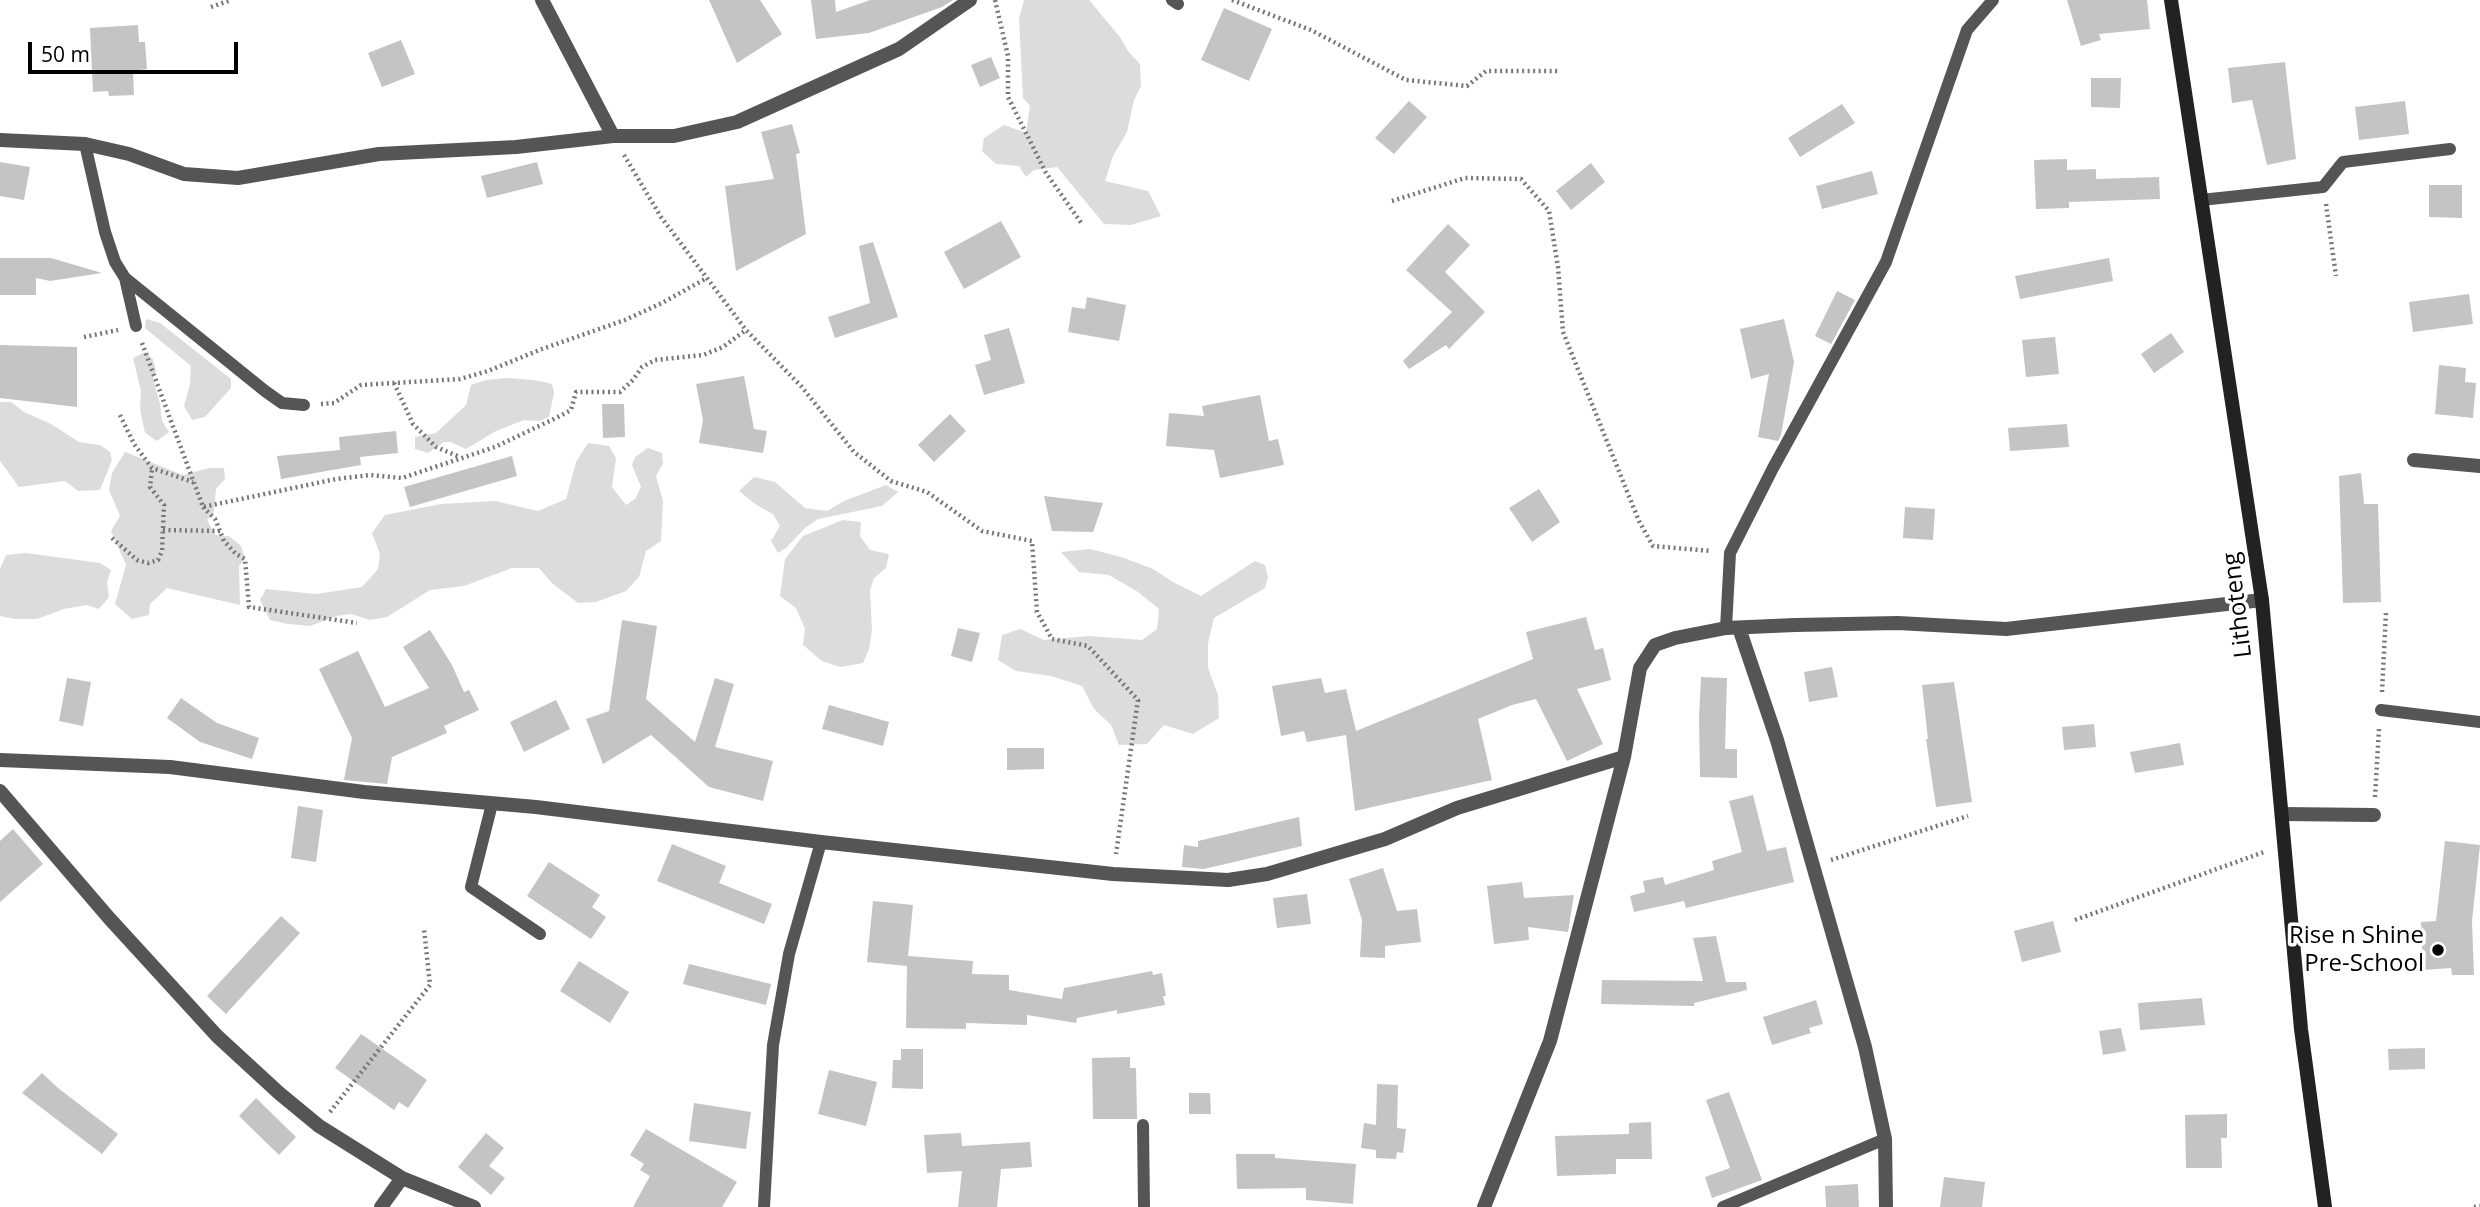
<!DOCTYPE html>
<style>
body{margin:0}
#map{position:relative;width:2480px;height:1207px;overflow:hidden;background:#fff;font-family:"Open Sans",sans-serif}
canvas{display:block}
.scale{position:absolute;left:28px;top:42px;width:210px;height:32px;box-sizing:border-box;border:4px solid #000;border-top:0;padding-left:9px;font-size:21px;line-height:24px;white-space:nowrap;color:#000;-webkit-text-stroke:5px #fff;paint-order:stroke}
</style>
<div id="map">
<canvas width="2480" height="1207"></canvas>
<div class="scale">50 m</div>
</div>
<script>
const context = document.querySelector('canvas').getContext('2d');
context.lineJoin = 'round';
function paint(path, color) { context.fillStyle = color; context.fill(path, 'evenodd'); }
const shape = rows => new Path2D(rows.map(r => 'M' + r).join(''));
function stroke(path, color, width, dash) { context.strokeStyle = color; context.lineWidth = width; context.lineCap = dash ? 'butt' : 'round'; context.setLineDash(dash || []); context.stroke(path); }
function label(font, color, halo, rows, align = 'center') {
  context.font = font + ' "Open Sans",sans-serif'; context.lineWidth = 7; context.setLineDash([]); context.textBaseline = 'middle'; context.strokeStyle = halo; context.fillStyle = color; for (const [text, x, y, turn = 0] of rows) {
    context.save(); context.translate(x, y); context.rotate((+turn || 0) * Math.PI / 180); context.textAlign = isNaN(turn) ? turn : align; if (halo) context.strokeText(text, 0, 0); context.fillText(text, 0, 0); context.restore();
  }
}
paint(shape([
 [1024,0,1089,0,1120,37,1128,51,1140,64,1141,86,1134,100,1127,132,1113,156,1105,181,1148,191,1161,216,1131,225,1104,224,1057,167,1034,170,1026,177,1019,166,996,164,982,151,984,138,1004,125,1026,133,1030,106,1023,98,1019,19],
 [146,319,160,323,231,379,231,388,205,417,192,420,184,406,190,384,191,366,145,328],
 [145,352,153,359,156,371,153,379,160,404,162,421,169,432,157,441,145,433,140,409,141,391,133,358],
 [508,378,534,380,552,384,554,393,549,417,540,421,524,420,496,431,466,449,450,442,444,442,428,453,415,449,415,437,436,433,466,405,471,385,486,380],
 [0,402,11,402,24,412,51,424,79,442,100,445,110,452,112,460,100,490,78,491,65,481,19,487,0,461],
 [588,443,609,446,616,458,612,487,626,505,635,499,641,487,632,465,635,457,648,448,662,453,663,463,656,476,663,501,661,541,646,551,639,577,626,591,596,602,578,603,553,584,539,568,512,568,464,586,430,590,387,617,370,620,351,614,337,616,310,626,288,624,270,620,260,600,266,589,316,594,362,587,378,569,380,554,372,533,385,515,441,504,495,501,538,511,566,499,576,462],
 [125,452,183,475,209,468,224,468,225,479,216,489,214,512,207,520,215,535,229,536,241,546,245,559,239,566,240,605,167,588,150,604,149,615,132,619,115,604,126,565,111,531,120,516,109,490,112,473],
 [754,477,775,482,805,508,827,511,844,501,886,485,898,492,882,506,818,519,805,528,786,548,778,553,771,541,780,526,773,514,755,504,739,491],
 [843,520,861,522,860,536,870,550,889,554,886,568,874,578,870,590,872,631,869,649,863,663,840,667,822,661,803,645,805,629,796,608,780,596,785,559,803,536],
 [1090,549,1121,557,1153,569,1173,582,1201,596,1255,561,1265,565,1268,577,1265,588,1214,618,1208,643,1208,668,1218,695,1219,718,1193,734,1164,725,1147,744,1119,745,1111,725,1094,709,1082,686,1051,676,1016,671,998,660,1002,635,1020,629,1044,640,1089,636,1142,640,1157,629,1159,609,1138,592,1109,575,1079,572,1061,552],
 [26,553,100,563,111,570,107,582,109,597,99,609,87,605,64,609,37,619,14,619,0,616,0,569,6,555]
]), '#dcdcdc');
paint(shape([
 [709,0,760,0,782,34,737,63],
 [811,0,835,0,836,12,870,0,953,0,942,7,869,33,816,39],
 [2067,0,2147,0,2150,29,2099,34,2101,40,2081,46],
 [1224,8,1272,29,1249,81,1201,60],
 [138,25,139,42,145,42,147,69,133,71,134,95,109,96,108,91,93,92,90,28],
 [401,40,415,74,382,87,368,53],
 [991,57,1000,78,980,87,971,65],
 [2285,62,2296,159,2267,165,2252,100,2232,103,2228,68],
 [2091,78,2121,78,2120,108,2091,107],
 [1409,101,1427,117,1394,154,1375,138],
 [2405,101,2409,134,2359,140,2355,107],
 [1842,104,1855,123,1800,157,1788,138],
 [792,124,800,153,796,154,806,234,736,271,725,186,774,179,761,132],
 [2067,159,2067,170,2096,169,2096,179,2159,177,2160,199,2069,202,2069,208,2036,209,2034,160],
 [0,162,30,167,24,200,0,196],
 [537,162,543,184,487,198,481,176],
 [1591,163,1605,182,1571,210,1556,191],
 [1872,171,1878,194,1822,209,1816,186],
 [2429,185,2462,185,2462,218,2429,217],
 [1001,221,1021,257,964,289,944,252],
 [1448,224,1470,245,1445,272,1485,312,1449,349,1446,345,1409,369,1403,361,1452,312,1406,270],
 [873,242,898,317,835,338,828,317,870,303,859,246],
 [0,258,51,258,102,273,50,281,36,278,36,295,0,295],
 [2109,258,2113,281,2020,299,2015,276],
 [1837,291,1855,300,1831,344,1815,336],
 [2469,294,2473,324,2413,332,2409,302],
 [1087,297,1126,305,1119,341,1068,332,1072,307,1085,309],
 [1784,319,1794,362,1781,435,1778,441,1758,437,1769,374,1751,379,1740,329],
 [1009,328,1025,383,984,395,975,365,991,360,984,335],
 [2171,333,2184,352,2154,373,2141,354],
 [2055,337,2059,374,2026,377,2022,340],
 [0,345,77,347,77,407,0,398],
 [2439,365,2466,368,2465,382,2476,383,2473,418,2435,414],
 [744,376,754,429,767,431,763,453,699,443,703,420,696,384],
 [1260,395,1269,441,1278,439,1284,465,1220,478,1214,450,1166,446,1169,413,1204,416,1202,406],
 [602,404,624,404,625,437,603,438],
 [950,414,966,431,934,462,918,445],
 [2067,424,2069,447,2010,451,2008,428],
 [396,431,398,453,360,457,361,465,281,479,277,456,340,450,339,437],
 [512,456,517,476,410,507,404,487],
 [2361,473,2364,504,2378,504,2381,602,2343,603,2339,476],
 [1539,489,1560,522,1532,542,1509,508],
 [1044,496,1103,503,1093,532,1052,531],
 [1905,507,1935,509,1933,540,1903,538],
 [1586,617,1595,650,1603,648,1611,680,1577,689,1603,744,1567,761,1536,699,1512,705,1478,719,1492,780,1355,811,1346,735,1307,742,1304,731,1281,736,1272,686,1321,678,1325,693,1346,689,1356,731,1533,659,1526,632],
 [622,620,657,626,646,699,695,742,715,678,734,684,715,747,773,761,763,801,709,787,651,735,603,764,586,719,609,711],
 [958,628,980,633,972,662,951,656],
 [430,630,452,665,464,692,469,690,479,710,444,726,447,733,392,757,387,784,344,780,352,738,319,669,358,651,385,707,429,688,403,647],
 [1832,667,1838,697,1809,702,1804,672],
 [1701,677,1727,678,1725,749,1737,749,1737,778,1700,777,1699,718],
 [67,678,91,682,83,726,59,721],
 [1954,682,1972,802,1936,807,1926,739,1928,739,1922,685],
 [181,698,217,723,259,738,252,759,200,742,167,718],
 [556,700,570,729,524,752,510,722],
 [829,705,889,722,883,746,822,729],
 [2094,724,2096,747,2064,750,2062,727],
 [2180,743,2184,765,2135,773,2130,752],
 [1007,748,1044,748,1044,769,1007,770],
 [1753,795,1767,851,1786,847,1794,882,1686,908,1684,901,1634,912,1630,896,1645,892,1643,881,1663,877,1665,885,1714,870,1712,861,1742,852,1729,801],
 [298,806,323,810,316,862,291,858],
 [1299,817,1302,846,1204,869,1182,867,1184,845,1198,847,1198,841],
 [13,829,43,864,0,902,0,841],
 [2445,841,2480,845,2472,921,2474,975,2452,975,2451,968,2423,970,2421,922,2436,921],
 [672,844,726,866,719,883,772,904,764,924,657,881],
 [549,862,600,895,592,907,606,917,591,939,527,896],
 [1383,868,1397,911,1417,909,1421,942,1385,946,1385,958,1360,957,1362,920,1349,879],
 [1522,882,1524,898,1574,895,1568,932,1528,927,1529,940,1494,944,1487,886],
 [1307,894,1311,924,1277,928,1273,898],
 [873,901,913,905,908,956,973,961,972,974,1009,975,1009,990,1062,999,1064,988,1152,971,1153,975,1162,973,1166,996,1163,996,1165,1005,1117,1014,1117,1010,1077,1018,1076,1023,1027,1015,1027,1025,966,1023,966,1029,906,1028,907,966,867,962],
 [281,916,300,933,226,1014,207,996],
 [2053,921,2061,952,2022,962,2014,931],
 [1716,936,1726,982,1746,982,1747,990,1694,1003,1694,1006,1601,1004,1602,980,1703,981,1693,938],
 [579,961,629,992,610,1023,560,991],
 [689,964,771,984,766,1005,683,984],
 [2202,998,2205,1025,2140,1030,2138,1003],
 [1816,1000,1823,1024,1809,1028,1811,1033,1772,1045,1763,1017],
 [2121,1028,2126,1051,2103,1055,2099,1031],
 [361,1034,427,1080,408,1108,399,1102,394,1110,335,1068],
 [2425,1048,2425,1069,2389,1070,2388,1049],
 [901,1049,923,1049,923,1089,892,1088,893,1060,901,1060],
 [1130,1057,1130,1068,1136,1068,1137,1119,1093,1119,1092,1058],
 [829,1070,877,1082,866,1126,818,1114],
 [42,1073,58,1088,118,1134,102,1154,22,1093],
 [1377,1084,1398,1085,1397,1128,1406,1129,1403,1153,1397,1152,1396,1159,1376,1158,1376,1150,1361,1148,1364,1123,1376,1125],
 [1729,1092,1762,1180,1712,1198,1705,1177,1730,1168,1706,1100],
 [1189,1093,1210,1093,1211,1114,1189,1114],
 [256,1098,296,1137,279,1155,239,1116],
 [694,1103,751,1112,746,1149,689,1141],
 [2227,1114,2227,1138,2221,1138,2222,1168,2186,1168,2185,1115],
 [1651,1122,1652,1159,1616,1159,1616,1174,1557,1176,1555,1136,1629,1134,1629,1123],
 [646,1129,737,1182,722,1207,633,1207,650,1176,640,1170,644,1164,630,1155],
 [486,1133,504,1148,489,1166,505,1178,491,1195,458,1167],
 [961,1133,962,1146,1030,1142,1032,1167,1001,1169,997,1207,958,1207,962,1171,927,1173,924,1135],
 [1236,1154,1275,1154,1275,1158,1356,1164,1353,1204,1306,1200,1306,1188,1237,1189],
 [1944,1177,1985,1182,1982,1207,1940,1207],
 [1858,1184,1859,1207,1826,1207,1825,1186]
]), '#c4c4c4');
stroke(shape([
 [995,0,1008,56,1008,97,1046,173,1082,224],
 [1232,0,1311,30,1406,80,1467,86,1486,71,1558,71],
 [211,7,231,0],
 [624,155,661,217,746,330,801,386,854,452,891,481,927,492,982,531,1032,541,1037,612,1052,639,1088,646,1138,700,1116,854],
 [1392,201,1465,178,1521,179,1549,211,1558,267,1563,332,1639,521,1653,546,1711,551],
 [2326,204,2336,276],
 [84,337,118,330],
 [142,343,203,507,336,479,370,475,402,478,495,447,558,417,571,410,576,392,620,392,633,380,642,367,655,360,703,355,723,347,746,330],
 [394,383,413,424,436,447,460,457],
 [321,404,334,403,361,385,460,379,488,371,542,349,625,320,662,303,707,278],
 [120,415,134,444,152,468,193,482],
 [203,507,215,519,224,541,236,554,245,559,249,607,357,623],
 [163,530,220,531],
 [112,538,137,560,148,563,158,560,162,551,164,505,150,487,152,468],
 [2382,692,2386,612],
 [2375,797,2379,729],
 [1831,860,1968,816],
 [2075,920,2264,852],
 [330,1112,430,985,424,929],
 [2474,1207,2480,1206]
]), '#777', 4.5, [2, 3.5]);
stroke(shape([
 [1172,0,1178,4],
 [85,144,105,232,115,262,125,278,265,391,282,403,304,405],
 [2201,200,2323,187,2343,162,2450,149],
 [125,278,136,326],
 [1726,628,1730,553,1773,468,1886,262,1967,30,1993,0],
 [2381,710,2480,722],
 [492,804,471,887,540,934],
 [1143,1125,1144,1207],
 [764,1207,773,1045,789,954,821,842],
 [1723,1207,1885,1139]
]), '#555', 12);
stroke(shape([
 [542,0,613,136],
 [0,140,85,144,129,154,184,174,238,178,379,154,516,147,613,136,674,136,737,122,899,49,970,0],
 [2414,460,2480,466],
 [1739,628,1777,740,1865,1047,1885,1139,1886,1207],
 [0,760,170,767,364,792,536,807,821,842,1113,874,1228,880,1267,874,1385,839,1457,808,1624,757,1640,668,1655,645,1675,638,1726,628,1795,625,1898,623,2006,629,2262,600],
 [0,791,109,918,217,1036,279,1093,319,1126,402,1178,474,1207],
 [2282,814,2374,815],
 [381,1207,402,1178],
 [1484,1207,1550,1041,1624,757]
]), '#555', 14);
stroke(shape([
 [2171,0,2262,600,2301,1029,2325,1207]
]), '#222', 14);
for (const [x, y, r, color] of [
 [2438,950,7,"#000"]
]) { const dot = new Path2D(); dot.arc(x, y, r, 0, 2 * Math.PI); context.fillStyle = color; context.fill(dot); stroke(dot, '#fff', 2.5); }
label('24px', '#000', '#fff', [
 ["Lithoteng",2238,605,-97]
]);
label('24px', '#000', '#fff', [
 ["Rise n Shine",2424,936],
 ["Pre-School",2424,964]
], 'right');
</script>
